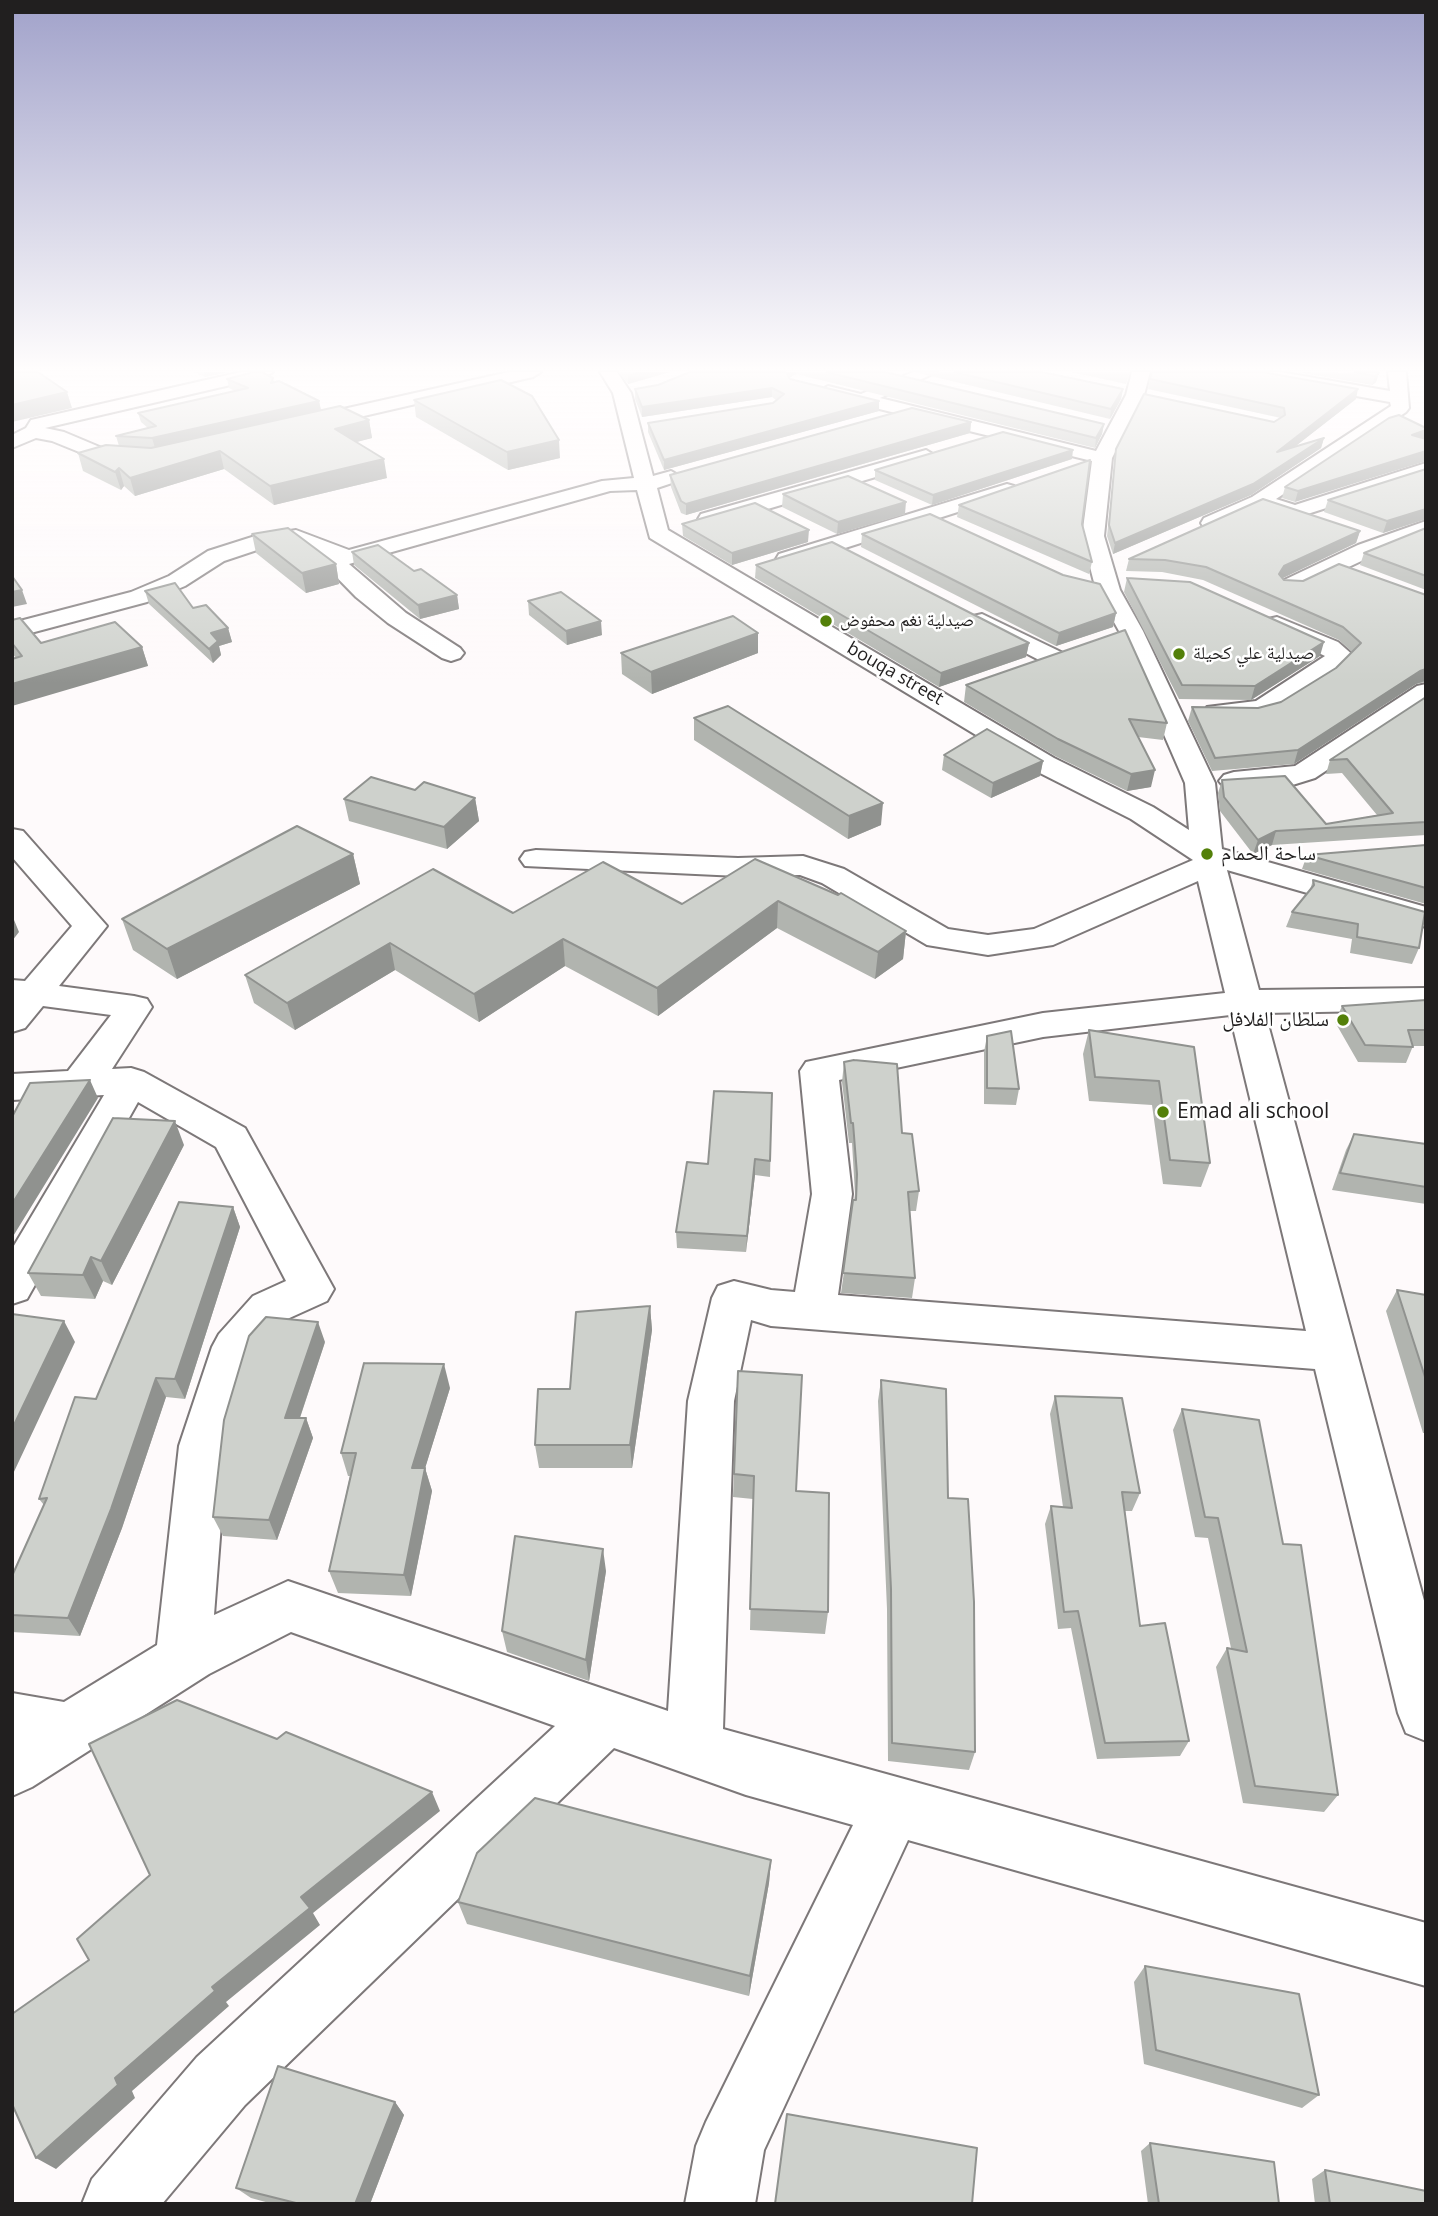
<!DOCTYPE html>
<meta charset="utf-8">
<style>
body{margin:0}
#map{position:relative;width:1438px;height:2216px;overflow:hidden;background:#fefafb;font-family:"Open Sans",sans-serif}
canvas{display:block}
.frame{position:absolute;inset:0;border:14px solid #211f1f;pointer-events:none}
</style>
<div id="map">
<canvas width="1438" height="2216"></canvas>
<div class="frame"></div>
</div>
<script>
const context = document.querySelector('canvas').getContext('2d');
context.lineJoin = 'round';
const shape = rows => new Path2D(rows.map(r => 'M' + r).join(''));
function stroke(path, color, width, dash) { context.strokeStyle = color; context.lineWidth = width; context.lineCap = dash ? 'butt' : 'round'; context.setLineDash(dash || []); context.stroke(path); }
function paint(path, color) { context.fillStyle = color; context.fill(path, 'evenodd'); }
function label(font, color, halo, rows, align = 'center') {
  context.font = font + ' "Open Sans","Noto Naskh Arabic",sans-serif'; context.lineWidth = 5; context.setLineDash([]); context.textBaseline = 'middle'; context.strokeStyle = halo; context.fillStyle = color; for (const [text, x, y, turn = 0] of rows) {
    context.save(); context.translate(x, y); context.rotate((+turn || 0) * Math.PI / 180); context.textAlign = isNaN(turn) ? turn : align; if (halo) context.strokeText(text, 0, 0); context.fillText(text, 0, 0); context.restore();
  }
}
const minor = shape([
 [241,372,273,372,265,377,45,428,64,432,102,448,148,452,151,456,148,460,99,460,52,441,36,438,12,448,12,435,26,428,31,420,241,372],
 [509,372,541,372,533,377,303,430,294,424,303,418,509,372],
 [600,372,617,372,631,393,653,476,671,471,681,477,678,481,657,488,668,530,1054,758,1153,807,1189,830,1185,783,1119,631,1096,590,1082,536,1092,461,822,395,819,391,828,386,861,394,913,372,937,372,880,398,1096,451,1126,395,1132,372,1150,372,1144,395,1112,458,1104,536,1120,590,1143,631,1215,783,1222,849,1426,907,1426,927,1227,870,1259,990,1426,988,1426,1010,1265,1013,1426,1608,1426,1741,1406,1733,1398,1713,1315,1369,771,1326,751,1320,734,1401,723,1729,1426,1923,1426,1986,908,1840,764,2150,755,2204,685,2204,696,2146,706,2122,853,1825,746,1795,614,1748,245,2105,162,2204,82,2204,92,2179,197,2057,555,1726,291,1632,209,1674,32,1787,12,1796,12,1693,64,1702,157,1645,179,1446,212,1347,219,1334,253,1296,286,1281,216,1147,138,1102,27,1299,12,1304,12,1249,104,1095,12,1100,12,1074,68,1071,111,1015,43,1006,25,1028,12,1032,12,980,25,981,72,926,12,857,12,829,23,831,107,926,59,986,134,996,147,999,152,1007,112,1069,131,1068,144,1072,245,1128,334,1289,327,1301,285,1320,255,1355,227,1446,214,1615,288,1581,668,1711,688,1401,712,1298,718,1286,734,1281,771,1290,795,1292,812,1194,800,1071,806,1062,1043,1013,1225,993,1198,881,1053,945,988,955,927,945,822,883,800,875,738,876,525,866,520,859,525,852,536,850,738,858,803,856,844,869,948,929,988,935,1034,929,1193,860,1131,819,1034,770,650,538,637,490,610,491,349,564,406,613,460,648,464,653,460,658,451,661,442,658,388,623,356,597,310,550,294,544,263,548,224,561,185,586,147,602,12,638,12,623,131,592,169,576,208,551,252,537,296,530,349,550,602,481,634,478,613,393,600,372],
 [1230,1015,1306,1331,838,1295,852,1194,839,1080,1043,1037,1230,1015],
 [1240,372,1280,372,1390,391,1388,372,1406,372,1409,408,1406,412,1276,499,1295,505,1426,463,1426,476,1295,518,1261,508,1220,528,1204,528,1201,523,1204,518,1252,497,1391,406,1390,402,1248,377,1240,372],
 [926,450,936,456,933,460,717,524,709,525,698,519,701,514,926,450],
 [1007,484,1014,486,1017,490,1014,494,795,564,779,564,776,559,779,554,1007,484],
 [1426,521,1426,535,1374,555,1298,591,1290,593,1282,591,1278,586,1282,581,1358,545,1426,521],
 [982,614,1061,652,1065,657,1061,662,1052,665,1043,662,973,626,970,621,973,616,982,614],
 [1277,617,1338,642,1354,656,1330,679,1276,713,1245,721,1207,719,1203,713,1207,707,1256,701,1325,656,1268,629,1265,624,1268,619,1277,617],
 [1426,684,1426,704,1315,778,1286,787,1234,790,1224,787,1219,781,1224,775,1234,772,1295,766,1417,686,1426,684]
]);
stroke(minor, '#7d7879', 4);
paint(minor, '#fff');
paint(shape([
 [194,372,228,372,205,377],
 [618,372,670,372,628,384],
 [690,372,885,372,1104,424,1102,434,1095,448,796,374,789,378,790,379,879,411,664,470,648,432,648,423,773,403,776,400,772,397,642,417,635,399,635,389,658,385],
 [914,372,1042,372,1123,389,1121,399,1110,419],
 [1071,372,1130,372,1126,384],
 [1297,372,1379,373,1376,382,1372,385],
 [273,378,274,382,319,401,321,410,369,420,372,438,356,442,387,478,274,505,224,469,135,496,124,486,121,490,83,471,78,453,119,446,116,436,148,428,141,422,138,413,235,391,229,388,227,379],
 [1150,379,1356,399,1293,448,1324,438,1321,448,1251,495,1113,554,1107,536,1116,449,1274,422,1281,418,1148,389],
 [414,400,560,458,508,470,416,417],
 [1389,418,1295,502,1282,498,1285,487],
 [971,422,970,433,686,515,681,513,671,487,670,475],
 [1072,459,932,505,875,480,875,470],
 [1426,469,1426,519,1383,533,1324,512,1328,500],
 [783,494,905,514,837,534,782,507],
 [959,505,1082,524,1092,562,1089,574,957,517],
 [682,524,808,542,732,565,683,536],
 [1426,528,1426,590,1360,565,1364,553],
 [1360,531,1356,543,1282,578,1284,580,1426,595,1426,682,1416,684,1294,764,1212,771,1188,721,1192,707,1258,708,1281,702,1336,668,1352,652,1339,640,1203,580,1162,572,1126,571,1129,559],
 [252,534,336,564,339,584,306,593,256,553],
 [862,534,1116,613,1113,627,1056,646,861,547],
 [352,552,414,571,457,595,459,609,420,619,354,565],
 [756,565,1029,643,1026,657,939,687,755,578],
 [1127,578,1320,656,1251,700,1179,699,1124,592],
 [145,591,193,608,228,628,232,642,219,646,221,655,213,663,149,604],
 [528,601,602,635,567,645,529,615],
 [12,619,41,643,142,647,148,666,16,658,12,653],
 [621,653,758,653,652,694,622,674],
 [966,685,1167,723,1163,740,1138,737,1151,787,1127,791,1055,756,964,702],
 [1426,697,1426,835,1272,845,1253,854,1220,811,1218,793,1222,780,1326,824,1377,815,1342,773,1326,774,1330,760],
 [694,718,881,825,848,839,694,740],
 [944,755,1043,761,1040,776,991,798,942,770],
 [415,790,475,798,479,821,447,849,349,821,344,799],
 [1426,845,1426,904,1302,869,1307,855],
 [353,854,360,884,177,979,133,950,122,919],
 [755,859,906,931,903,959,875,979,777,928,658,1016,565,966,479,1022,395,970,295,1030,254,1003,245,975,513,913,682,904],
 [1313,880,1419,948,1412,964,1350,953,1352,939,1286,927,1292,912,1310,890],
 [1426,1000,1426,1046,1413,1046,1406,1063,1358,1062,1335,1022,1342,1006],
 [1089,1030,1194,1047,1210,1163,1201,1187,1163,1184,1152,1105,1089,1101,1083,1054],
 [987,1036,1019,1089,1016,1105,984,1104,984,1052],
 [844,1062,902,1133,919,1191,916,1211,910,1211,915,1278,912,1298,841,1293,855,1194,852,1143,849,1143,842,1082],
 [772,1093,770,1177,755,1175,746,1252,677,1248,676,1232,708,1164],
 [1354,1134,1426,1144,1426,1204,1332,1190,1346,1150],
 [184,1145,112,1285,103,1281,95,1299,41,1296,28,1273],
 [233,1207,240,1227,185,1399,166,1397,122,1528,80,1636,12,1632,12,1576,44,1505,39,1499,96,1399],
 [1397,1290,1426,1295,1426,1433,1423,1433,1386,1311],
 [650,1306,652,1330,632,1468,539,1468,535,1445,570,1389],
 [325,1342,300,1418,306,1418,313,1438,277,1540,223,1536,213,1517],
 [738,1371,796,1491,828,1612,825,1634,750,1630,753,1499,733,1497],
 [881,1380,948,1498,975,1752,969,1770,888,1761,887,1609,878,1401],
 [450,1388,425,1468,432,1491,411,1596,338,1593,329,1571,350,1476,348,1476,341,1453],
 [1055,1396,1140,1493,1132,1511,1125,1511,1140,1626,1189,1741,1180,1756,1097,1759,1071,1628,1058,1629,1045,1524,1051,1506,1063,1507,1050,1414],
 [1182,1409,1283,1544,1338,1795,1324,1812,1243,1803,1216,1667,1227,1648,1231,1648,1208,1538,1195,1537,1173,1430],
 [606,1571,589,1681,507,1652,502,1631],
 [771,1860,769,1883,749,1996,467,1924,458,1902],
 [1145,1966,1319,2095,1302,2108,1144,2064,1134,1982],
 [395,2102,404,2115,370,2204,273,2204,251,2198,236,2188],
 [1150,2143,1279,2204,1148,2204,1141,2151],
 [1325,2170,1426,2204,1315,2204,1312,2179]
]), '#b1b4af');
paint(shape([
 [204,372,228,372,205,377],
 [636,372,670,372,628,384,628,375],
 [785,372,796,372,796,374,785,380],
 [1379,373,1376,382,1372,385,1375,376],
 [772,388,772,397,642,417,642,407],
 [1123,389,1121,399,1110,419,1111,409],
 [1358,389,1356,399,1274,463,1277,452],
 [67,392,72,408,12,422,12,405],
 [319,401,321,411,155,448,152,438],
 [879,401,879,411,664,470,664,460],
 [369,420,372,438,338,447,335,429],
 [971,422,970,433,686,515,686,504],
 [1104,424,1102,434,1095,448,1096,438],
 [1426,430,1426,439,1412,435],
 [1324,438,1321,448,1251,495,1113,554,1115,543],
 [559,440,560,458,508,470,507,452],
 [1073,450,1072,459,932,505,933,495],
 [220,451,224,469,135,496,130,478],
 [1426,451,1426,461,1295,502,1298,491],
 [384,459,387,478,274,505,270,486],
 [119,468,124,486,121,490,115,472],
 [906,502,905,514,837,534,838,522],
 [1426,509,1426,519,1383,533,1387,521],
 [809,530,808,542,732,565,732,553],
 [1360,531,1356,543,1281,579,1279,574,1284,566],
 [336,564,339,584,306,593,302,573],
 [22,590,27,604,12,607,12,592],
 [457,595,459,609,420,619,418,605],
 [1116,613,1113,627,1056,646,1059,633],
 [601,621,602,635,567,645,566,631],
 [228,628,232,642,219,646,221,655,213,663,209,649,211,633],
 [758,633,758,653,652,694,651,672],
 [1324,642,1320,656,1251,700,1255,686],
 [1029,643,1026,657,939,687,941,673],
 [142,647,148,666,12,706,12,684],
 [1426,669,1425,681,1416,684,1294,764,1298,750,1420,671],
 [1043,761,1040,776,991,798,993,783],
 [1155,770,1151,787,1127,791,1131,774],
 [475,798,479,821,447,849,444,827],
 [883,803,881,825,848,839,849,816],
 [1276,831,1272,845,1253,854,1258,840],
 [353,854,360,884,177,979,167,949],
 [778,901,777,928,658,1016,657,988],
 [12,915,19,932,12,941],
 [906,931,903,959,875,979,878,952],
 [563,939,565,966,479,1022,474,994],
 [390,943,395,970,295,1030,287,1003],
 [90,1080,98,1098,12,1238,12,1204],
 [175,1121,184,1145,112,1285,101,1261],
 [755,1159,755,1175,746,1252,747,1236],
 [233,1207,240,1227,185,1399,175,1379],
 [91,1257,103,1281,95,1299,83,1275],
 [650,1306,652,1330,632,1468,630,1445],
 [64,1321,75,1342,12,1476,12,1429],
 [318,1322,325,1342,293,1438,285,1418],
 [444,1364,450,1388,418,1491,412,1468],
 [156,1378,166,1397,122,1528,80,1636,68,1618],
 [306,1418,313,1438,277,1540,269,1520],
 [425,1468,432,1491,411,1596,404,1575],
 [603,1549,606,1571,589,1681,586,1660],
 [432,1792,440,1811,313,1913,320,1925,226,2002,229,2006,132,2091,135,2098,56,2169,36,2158,115,2078,212,1987,301,1897],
 [771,1860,769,1883,749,1996,750,1976],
 [395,2102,404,2115,370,2204,355,2204]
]), '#90928f');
const building = shape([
 [12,372,38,372,67,392,12,405,12,372],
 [254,372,262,372,273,378,271,383,279,381,319,401,152,438,116,436,156,426,138,413,248,388,227,379,254,372],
 [690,372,786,372,790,379,879,401,664,460,648,423,773,403,784,394,772,388,642,407,635,389,658,385,690,372],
 [826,372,885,372,1104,424,1096,438,826,372],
 [954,372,1042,372,1123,389,1111,409,954,372],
 [1152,372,1262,372,1358,389,1277,452,1324,438,1253,484,1115,543,1109,525,1116,449,1144,394,1274,422,1285,415,1284,408,1150,379,1152,372],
 [1354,372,1377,372,1379,373,1375,376,1354,372],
 [501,380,532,396,559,440,507,452,414,400,501,380],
 [340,406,369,420,335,429,384,459,270,486,220,451,130,478,119,468,115,472,78,453,106,445,151,448,340,406],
 [912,408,971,422,686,504,681,501,670,475,912,408],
 [1399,415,1426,428,1426,430,1412,435,1426,439,1426,451,1298,491,1285,487,1389,418,1399,415],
 [1003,432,1073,450,933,495,875,470,1003,432],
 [1090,460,1082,524,1092,562,959,505,1090,460],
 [1426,469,1426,509,1387,521,1328,500,1426,469],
 [848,476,906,502,838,522,783,494,848,476],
 [1263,499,1360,531,1284,566,1279,574,1284,580,1303,581,1339,564,1426,595,1426,669,1420,671,1298,750,1215,758,1192,707,1258,708,1281,702,1336,668,1361,643,1343,627,1206,567,1165,560,1129,559,1263,499],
 [755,503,809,530,732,553,682,524,755,503],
 [930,514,1063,575,1100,584,1116,613,1059,633,862,534,930,514],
 [288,528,336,564,302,573,252,534,288,528],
 [1426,528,1426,576,1364,553,1426,528],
 [832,542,1029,643,941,673,756,565,832,542],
 [378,545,414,571,421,569,457,595,418,605,352,552,378,545],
 [12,576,22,590,12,592,12,576],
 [1127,578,1190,582,1324,642,1255,686,1182,685,1127,578],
 [175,583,193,608,206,605,228,628,211,633,218,641,209,649,145,591,175,583],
 [561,592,601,621,566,631,528,601,561,592],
 [733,616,758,633,651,672,621,653,733,616],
 [20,618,41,643,115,622,142,647,12,684,12,659,22,656,12,643,12,620,20,618],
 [1125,630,1167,723,1129,719,1155,770,1131,774,1058,739,966,685,1125,630],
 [1426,697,1426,822,1276,831,1258,840,1224,797,1222,780,1285,776,1326,824,1393,813,1347,759,1330,760,1426,697],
 [728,706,883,803,849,816,694,718,728,706],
 [987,729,1043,761,993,783,944,755,987,729],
 [371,777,415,790,424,782,475,798,444,827,344,799,371,777],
 [297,826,353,854,167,949,122,919,297,826],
 [1426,845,1426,888,1307,855,1426,845],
 [755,859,838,895,841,893,906,931,878,952,778,901,657,988,563,939,474,994,390,943,287,1003,245,975,433,869,513,913,603,862,682,904,755,859],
 [1313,880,1425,912,1419,948,1357,937,1358,924,1292,912,1314,885,1313,880],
 [1426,1000,1426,1030,1408,1030,1413,1047,1365,1045,1342,1006,1426,1000],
 [1089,1030,1194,1047,1210,1163,1170,1160,1159,1081,1095,1077,1089,1030],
 [1011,1031,1019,1089,987,1088,987,1036,1011,1031],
 [854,1060,897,1064,902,1133,912,1134,919,1191,908,1192,915,1278,843,1273,853,1200,856,1200,857,1174,853,1123,851,1123,844,1062,854,1060],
 [90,1080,12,1204,12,1117,30,1083,90,1080],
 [714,1091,772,1093,770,1161,755,1159,747,1236,676,1232,687,1162,708,1164,714,1091],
 [113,1118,175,1121,101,1261,91,1257,83,1275,28,1273,113,1118],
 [1354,1134,1426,1144,1426,1187,1340,1173,1354,1134],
 [179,1202,233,1207,175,1379,156,1378,111,1509,68,1618,12,1615,12,1576,47,1498,39,1499,75,1397,96,1399,179,1202],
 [1397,1290,1426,1295,1426,1380,1397,1290],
 [650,1306,630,1445,535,1445,538,1389,570,1389,576,1312,650,1306],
 [12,1314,64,1321,12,1429,12,1314],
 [266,1317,318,1322,285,1418,306,1418,269,1520,213,1517,224,1420,249,1336,266,1317],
 [364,1363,444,1364,412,1468,425,1468,404,1575,329,1571,356,1453,341,1453,364,1363],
 [738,1371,802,1375,796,1491,829,1493,828,1612,750,1609,754,1476,734,1474,738,1371],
 [881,1380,946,1389,948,1498,968,1499,974,1602,975,1752,892,1743,891,1589,881,1380],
 [1055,1396,1122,1398,1140,1493,1122,1492,1140,1626,1165,1623,1189,1741,1105,1743,1078,1611,1064,1612,1051,1506,1072,1508,1055,1396],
 [1182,1409,1259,1420,1283,1544,1301,1545,1338,1795,1255,1786,1227,1648,1247,1652,1218,1518,1205,1517,1182,1409],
 [515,1536,603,1549,586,1660,502,1631,515,1536],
 [177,1700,277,1739,286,1732,432,1792,301,1897,310,1908,212,1987,215,1991,115,2078,118,2085,36,2158,12,2104,12,2014,89,1960,77,1939,150,1875,89,1744,177,1700],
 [535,1798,771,1860,750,1976,458,1902,477,1853,535,1798],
 [1145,1966,1299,1994,1319,2095,1156,2050,1145,1966],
 [278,2066,395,2102,355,2204,300,2204,236,2188,278,2066],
 [787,2114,977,2148,972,2204,775,2204,787,2114],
 [1150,2143,1274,2162,1279,2204,1159,2204,1150,2143],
 [1325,2170,1426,2191,1426,2204,1330,2204,1325,2170]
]);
paint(building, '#ced1cc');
stroke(building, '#90928f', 2);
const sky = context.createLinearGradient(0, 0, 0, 683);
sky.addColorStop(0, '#a1a2ca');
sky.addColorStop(0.54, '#fffdfd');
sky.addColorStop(1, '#fffdfd00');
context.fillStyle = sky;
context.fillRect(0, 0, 1438, 683);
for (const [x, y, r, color] of [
 [826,621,7,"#538009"],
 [1179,654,7,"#538009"],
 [1207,854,7,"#538009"],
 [1343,1020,7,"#538009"],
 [1163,1112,7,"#538009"]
]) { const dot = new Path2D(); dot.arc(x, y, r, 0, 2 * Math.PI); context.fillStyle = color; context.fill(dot); stroke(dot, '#fff', 2.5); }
label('18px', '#211f1f', '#fff', [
 ["صيدلية نغم محفوض",840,621],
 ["صيدلية علي كحيلة",1193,654]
], 'left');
label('18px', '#211f1f', '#fff', [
 ["bouqa street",895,674,30]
]);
label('21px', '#211f1f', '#fff', [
 ["ساحة الحمام",1221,854],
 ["سلطان الفلافل",1329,1020,"right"],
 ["Emad ali school",1177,1112]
], 'left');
</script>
